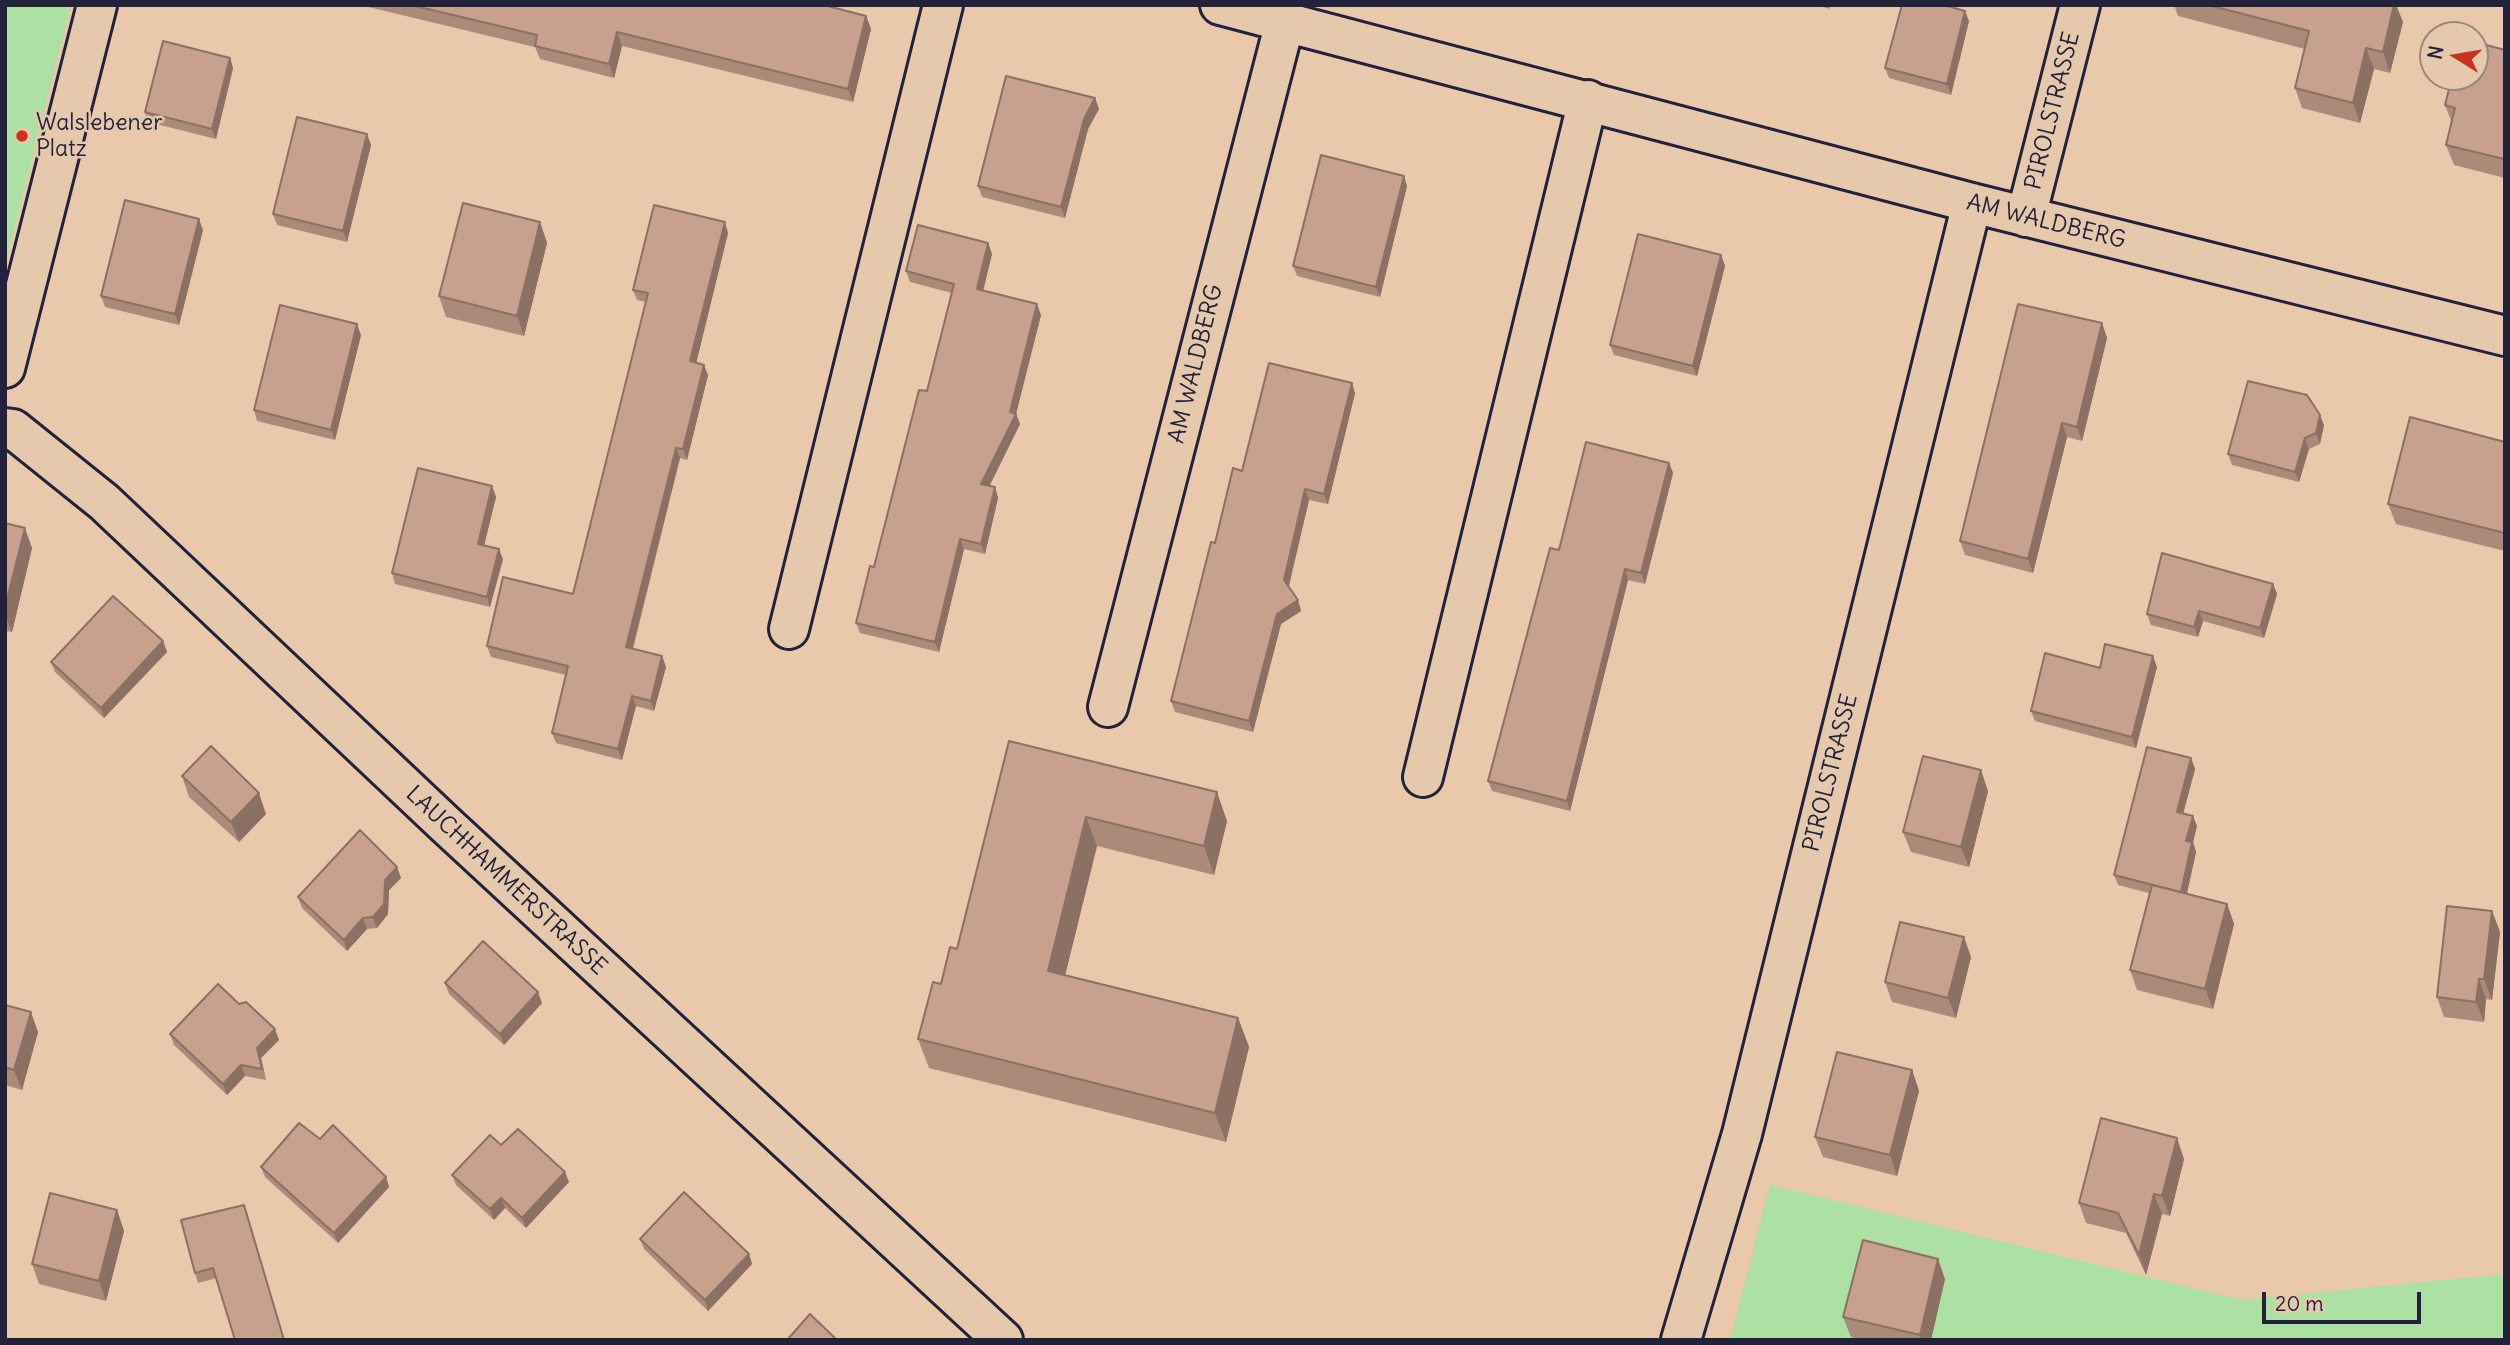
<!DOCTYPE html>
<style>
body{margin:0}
#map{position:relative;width:2510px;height:1345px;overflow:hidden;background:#e9c8ac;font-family:Delius,sans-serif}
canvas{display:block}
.frame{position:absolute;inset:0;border:7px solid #22223b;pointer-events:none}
.north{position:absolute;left:2419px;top:21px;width:70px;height:70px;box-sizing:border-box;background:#e6c9ad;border:2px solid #98867f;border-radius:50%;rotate:281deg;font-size:19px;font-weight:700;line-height:28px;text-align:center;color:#22223b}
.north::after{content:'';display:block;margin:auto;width:24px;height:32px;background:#c8321e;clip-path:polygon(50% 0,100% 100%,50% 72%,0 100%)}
.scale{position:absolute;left:2262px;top:1292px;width:159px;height:32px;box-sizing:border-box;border:4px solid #22223b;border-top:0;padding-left:9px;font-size:21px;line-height:24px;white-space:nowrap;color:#22223b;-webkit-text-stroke:5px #e6c9ad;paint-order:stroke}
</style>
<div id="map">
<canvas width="2510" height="1345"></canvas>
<div class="frame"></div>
<div class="north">N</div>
<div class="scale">20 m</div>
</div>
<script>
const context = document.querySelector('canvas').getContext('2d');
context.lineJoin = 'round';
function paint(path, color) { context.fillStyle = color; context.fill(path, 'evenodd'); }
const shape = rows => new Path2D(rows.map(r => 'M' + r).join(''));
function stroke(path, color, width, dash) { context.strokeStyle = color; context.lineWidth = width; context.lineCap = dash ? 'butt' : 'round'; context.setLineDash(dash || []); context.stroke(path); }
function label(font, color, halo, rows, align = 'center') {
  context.font = font + ' Delius,sans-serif'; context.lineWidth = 5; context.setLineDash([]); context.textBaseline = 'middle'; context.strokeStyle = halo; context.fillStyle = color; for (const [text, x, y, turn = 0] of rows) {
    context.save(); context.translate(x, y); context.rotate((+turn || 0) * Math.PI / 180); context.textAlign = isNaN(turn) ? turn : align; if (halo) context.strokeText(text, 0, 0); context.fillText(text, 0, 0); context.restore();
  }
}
paint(shape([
 [5,5,71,5,5,267],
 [1770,1185,2241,1300,2505,1274,2505,1340,1730,1340]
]), '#ace1a3');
const minor = shape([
 [1220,5,1972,203,2505,336],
 [2026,217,2080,5],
 [5,368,97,5],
 [5,428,13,429,104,502,445,824,1003,1340],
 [789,629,943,5],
 [1108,707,1285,22],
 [1423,777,1588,100],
 [1681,1340,1742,1134,1972,203]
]);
stroke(minor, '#22223b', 44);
stroke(minor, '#e6c9ad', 38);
paint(shape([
 [360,5,824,5,866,16,871,29,853,102,622,46,614,78,540,59,535,47],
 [1816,5,1830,5,1830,9],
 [2174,5,2396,5,2403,22,2390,73,2374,69,2360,123,2302,108,2295,88,2305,49,2178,16],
 [1969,21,1951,95,1889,78,1885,68],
 [2505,50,2505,178,2454,165,2446,145,2452,123,2445,105],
 [230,58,233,68,216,139,148,122,145,112],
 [1095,98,1099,109,1088,129,1065,218,982,197,978,186],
 [371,145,347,242,277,225,273,214],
 [1407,186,1380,297,1297,276,1293,266],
 [540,222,547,243,524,336,446,317,439,296],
 [203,230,179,325,105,307,101,296],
 [728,233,696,363,708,375,687,460,680,458,633,649,662,656,666,667,654,711,636,706,622,760,556,743,552,733,566,675,491,657,487,646,573,594,646,302,637,300,633,290],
 [988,243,992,254,983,290,1041,315,1016,414,1020,424,989,486,995,487,998,498,985,554,964,549,939,652,860,633,856,623,927,391,952,293,910,282,906,271],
 [1721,255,1725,266,1697,376,1614,355,1610,345],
 [2102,323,2107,338,2082,441,2067,437,2033,573,1965,555,1960,541],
 [361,335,335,440,257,421,254,410],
 [1355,393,1328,504,1309,500,1288,587,1301,611,1281,624,1253,732,1175,712,1171,701,1215,543],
 [2324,425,2320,444,2309,449,2299,482,2232,465,2228,454],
 [2505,442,2505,551,2396,524,2388,504],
 [1669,463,1673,473,1645,584,1628,580,1570,811,1492,791,1488,781,1559,550],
 [492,486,496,497,484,545,503,559,490,607,395,584,392,573],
 [5,523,32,548,12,632,5,631],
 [2273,584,2277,594,2264,638,2203,621,2198,637,2151,625,2147,614],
 [163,641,167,652,104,718,55,672,51,662],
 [2157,667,2136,748,2035,721,2031,711,2100,668],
 [1009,741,1227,821,1214,875,1097,846,1065,975,1238,1018,1249,1047,1226,1142,929,1068,918,1039,941,984,957,949],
 [2191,758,2195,769,2183,813,2197,826,2193,842,2196,852,2187,893,2227,904,2234,924,2213,1009,2137,990,2130,970,2149,893,2118,885,2114,875],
 [182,776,266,814,239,842,189,797],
 [1988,791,1969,867,1911,852,1903,832],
 [397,867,401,878,389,890,388,914,377,928,367,929,347,951,302,908,298,897],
 [2492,911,2500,932,2492,1000,2486,999,2484,1022,2444,1017,2437,997],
 [1971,957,1956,1018,1892,1002,1885,982],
 [445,983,542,1003,504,1045,449,994],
 [239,1004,279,1040,261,1058,266,1080,245,1076,227,1095,174,1045,170,1034],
 [5,1005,38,1032,22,1090,5,1085],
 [1912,1070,1919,1091,1897,1176,1823,1157,1815,1137],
 [320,1139,386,1177,389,1187,338,1243,265,1177,261,1167],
 [501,1145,569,1182,526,1228,505,1208,494,1220,456,1185,452,1175],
 [2184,1159,2170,1216,2162,1214,2146,1275,2126,1233,2086,1223,2079,1203],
 [244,1205,248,1216,217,1278,198,1283,195,1273],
 [117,1210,124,1231,106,1301,39,1284,32,1264],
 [640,1239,749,1254,752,1264,708,1311,644,1249],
 [1945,1279,1931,1340,1862,1340,1851,1337,1843,1317]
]), '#ab8a7a');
paint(shape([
 [2394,5,2396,5,2403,22,2390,73,2383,52],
 [1965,11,1969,21,1951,95,1947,84],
 [866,16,871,29,853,102,848,89],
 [617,32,622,46,614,78,609,64],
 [2366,48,2374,69,2360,123,2353,103],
 [230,58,233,68,216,139,212,129],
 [1095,98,1099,109,1088,129,1065,218,1061,207,1084,119],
 [367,134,371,145,347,242,343,231],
 [1404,176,1407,186,1380,297,1376,287],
 [199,219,203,230,179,325,175,314],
 [540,222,547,243,524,336,517,316],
 [725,222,728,233,694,372,690,361],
 [988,243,992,254,981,300,977,289],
 [1721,255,1725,266,1697,376,1693,366],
 [1037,304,1041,315,1016,414,1020,424,985,495,981,484,1010,412],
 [2102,323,2107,338,2082,441,2077,427],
 [357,324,361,335,335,440,331,430],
 [704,365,708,375,687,460,683,449],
 [1352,383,1355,393,1328,504,1324,494],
 [2320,415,2324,425,2320,444,2316,433],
 [2062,423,2067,437,2033,573,2028,559],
 [2305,438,2309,449,2299,482,2295,472],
 [676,448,680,458,630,658,626,647],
 [1669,463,1673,473,1645,584,1641,573],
 [492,486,496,497,482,554,478,544],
 [995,487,998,498,985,554,981,544],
 [1305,489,1309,500,1288,590,1284,580],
 [25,528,32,548,12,632,5,615,5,607],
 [960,539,964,549,939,652,935,642],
 [499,549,503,559,490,607,487,597],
 [1625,569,1628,580,1570,811,1567,801],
 [2273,584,2277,594,2264,638,2260,628],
 [1298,600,1301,611,1281,624,1253,732,1249,721,1277,614],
 [2199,611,2203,621,2198,637,2194,627],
 [163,641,167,652,104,718,101,708],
 [662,656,666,667,654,711,651,701],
 [2153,656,2157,667,2136,748,2132,737],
 [632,696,636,706,622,760,618,749],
 [2191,758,2195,769,2181,822,2177,812],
 [1981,770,1988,791,1969,867,1961,847],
 [1217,792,1227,821,1214,875,1204,846],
 [259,793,266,814,239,842,231,822],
 [2193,816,2197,826,2193,842,2196,852,2185,902,2181,892,2186,841],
 [1086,817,1097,846,1059,1000,1048,971],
 [397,867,401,878,389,890,388,914,377,928,373,917,385,880],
 [2227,904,2234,924,2213,1009,2205,989],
 [2492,911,2500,932,2492,1000,2484,979],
 [363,918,367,929,347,951,344,940],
 [1964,937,1971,957,1956,1018,1948,998],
 [2479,979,2486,999,2484,1022,2476,1002],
 [538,992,542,1003,504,1045,500,1034],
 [31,1012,38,1032,22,1090,14,1070],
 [1238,1018,1249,1047,1226,1142,1215,1113],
 [275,1029,279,1040,261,1058,266,1080,257,1048],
 [241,1065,245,1076,227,1095,223,1084],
 [1912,1070,1919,1091,1897,1176,1890,1155],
 [2177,1138,2184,1159,2170,1216,2162,1196],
 [565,1172,569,1182,526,1228,522,1218],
 [386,1177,389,1187,338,1243,334,1233],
 [2154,1194,2162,1214,2146,1275,2139,1255],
 [501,1198,505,1208,494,1220,490,1209],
 [117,1210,124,1231,106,1301,99,1281],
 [749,1254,752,1264,708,1311,705,1300],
 [1938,1259,1945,1279,1931,1340,1921,1340,1920,1335]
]), '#8b7063');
const building = shape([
 [411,5,824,5,866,16,848,89,617,32,609,64,535,46,537,35,411,5],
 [1902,5,1944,5,1965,11,1947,84,1885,68,1902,5],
 [2208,5,2394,5,2383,52,2366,48,2353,103,2295,88,2309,31,2208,5],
 [163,41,230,58,212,129,145,112,163,41],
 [2475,42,2505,50,2505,155,2504,159,2446,145,2455,108,2445,105,2452,77,2475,77,2475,42],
 [1006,76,1095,98,1084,119,1061,207,978,186,1006,76],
 [297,117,367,134,343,231,273,214,297,117],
 [1321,155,1404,176,1376,287,1293,266,1321,155],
 [125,200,199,219,175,314,101,296,125,200],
 [463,203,540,222,517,316,439,296,463,203],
 [654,205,725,222,690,361,704,365,683,449,676,448,626,647,662,656,651,701,632,696,618,749,552,733,568,666,487,646,503,577,573,594,648,293,633,290,654,205],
 [918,225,988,243,977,289,1037,304,1010,412,1016,414,981,484,995,487,981,544,960,539,935,642,856,623,870,566,874,567,919,390,927,391,954,284,906,271,918,225],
 [1638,234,1721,255,1693,366,1610,345,1638,234],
 [2018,304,2102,323,2077,427,2062,423,2028,559,1960,541,2018,304],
 [280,305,357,324,331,430,254,410,280,305],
 [1269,363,1352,383,1324,494,1305,489,1284,580,1298,600,1277,614,1249,721,1171,701,1211,542,1215,543,1233,468,1242,471,1269,363],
 [2248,381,2307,395,2320,415,2316,433,2305,438,2295,472,2228,454,2248,381],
 [2410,417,2505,442,2505,533,2388,504,2410,417],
 [1586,442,1669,463,1641,573,1625,569,1567,801,1488,781,1550,548,1559,550,1586,442],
 [418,468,492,486,478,544,499,549,487,597,392,573,418,468],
 [5,523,25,528,5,607,5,523],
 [2162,553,2273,584,2260,628,2199,611,2194,627,2147,614,2162,553],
 [113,596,163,641,101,708,51,662,113,596],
 [2105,644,2153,656,2132,737,2031,711,2045,653,2100,668,2105,644],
 [1009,741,1217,792,1204,846,1086,817,1048,971,1238,1018,1215,1113,918,1039,933,982,941,984,950,947,957,949,1009,741],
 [211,746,259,793,231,822,182,776,211,746],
 [2147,747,2191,758,2177,812,2193,816,2186,841,2192,842,2181,892,2114,875,2147,747],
 [1923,756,1981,770,1961,847,1903,832,1923,756],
 [360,830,397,867,385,880,384,904,373,917,363,918,344,940,298,897,360,830],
 [2152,885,2227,904,2205,989,2130,970,2152,885],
 [2447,906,2492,911,2484,979,2479,979,2476,1002,2437,997,2447,906],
 [1900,922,1964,937,1948,998,1885,982,1900,922],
 [483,941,538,992,500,1034,445,983,483,941],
 [218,984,239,1004,246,1002,275,1029,257,1048,262,1069,241,1065,223,1084,170,1034,218,984],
 [5,1005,31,1012,14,1070,5,1067,5,1005],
 [1837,1052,1912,1070,1890,1155,1815,1137,1837,1052],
 [2101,1118,2177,1138,2162,1196,2154,1194,2139,1255,2118,1213,2079,1203,2101,1118],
 [299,1123,320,1139,333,1125,386,1177,334,1233,261,1167,299,1123],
 [518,1129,565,1172,522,1218,501,1198,490,1209,452,1175,490,1135,501,1145,518,1129],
 [684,1192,749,1254,705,1300,640,1239,684,1192],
 [50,1193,117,1210,99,1281,32,1264,50,1193],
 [244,1205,284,1340,235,1340,213,1268,195,1273,181,1220,244,1205],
 [1863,1240,1938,1259,1920,1335,1843,1317,1863,1240],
 [810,1314,837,1340,787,1340,810,1314]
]);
paint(building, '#c7a08e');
stroke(building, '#8b7063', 2);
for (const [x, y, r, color] of [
 [22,136,7,"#c8321e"]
]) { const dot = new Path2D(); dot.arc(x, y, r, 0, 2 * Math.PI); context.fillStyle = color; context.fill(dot); stroke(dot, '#e6c9ad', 2.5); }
label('23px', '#22223b', '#e6c9ad', [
 ["PIROLSTRASSE",2053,111,-76],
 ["AM WALDBERG",2046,222,14],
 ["AM WALDBERG",1196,364,-76],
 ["PIROLSTRASSE",1831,773,-76],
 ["LAUCHHAMMERSTRASSE",506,881,43]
]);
label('23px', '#22223b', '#e6c9ad', [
 ["Walslebener",36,123],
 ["Platz",36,149]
], 'left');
</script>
